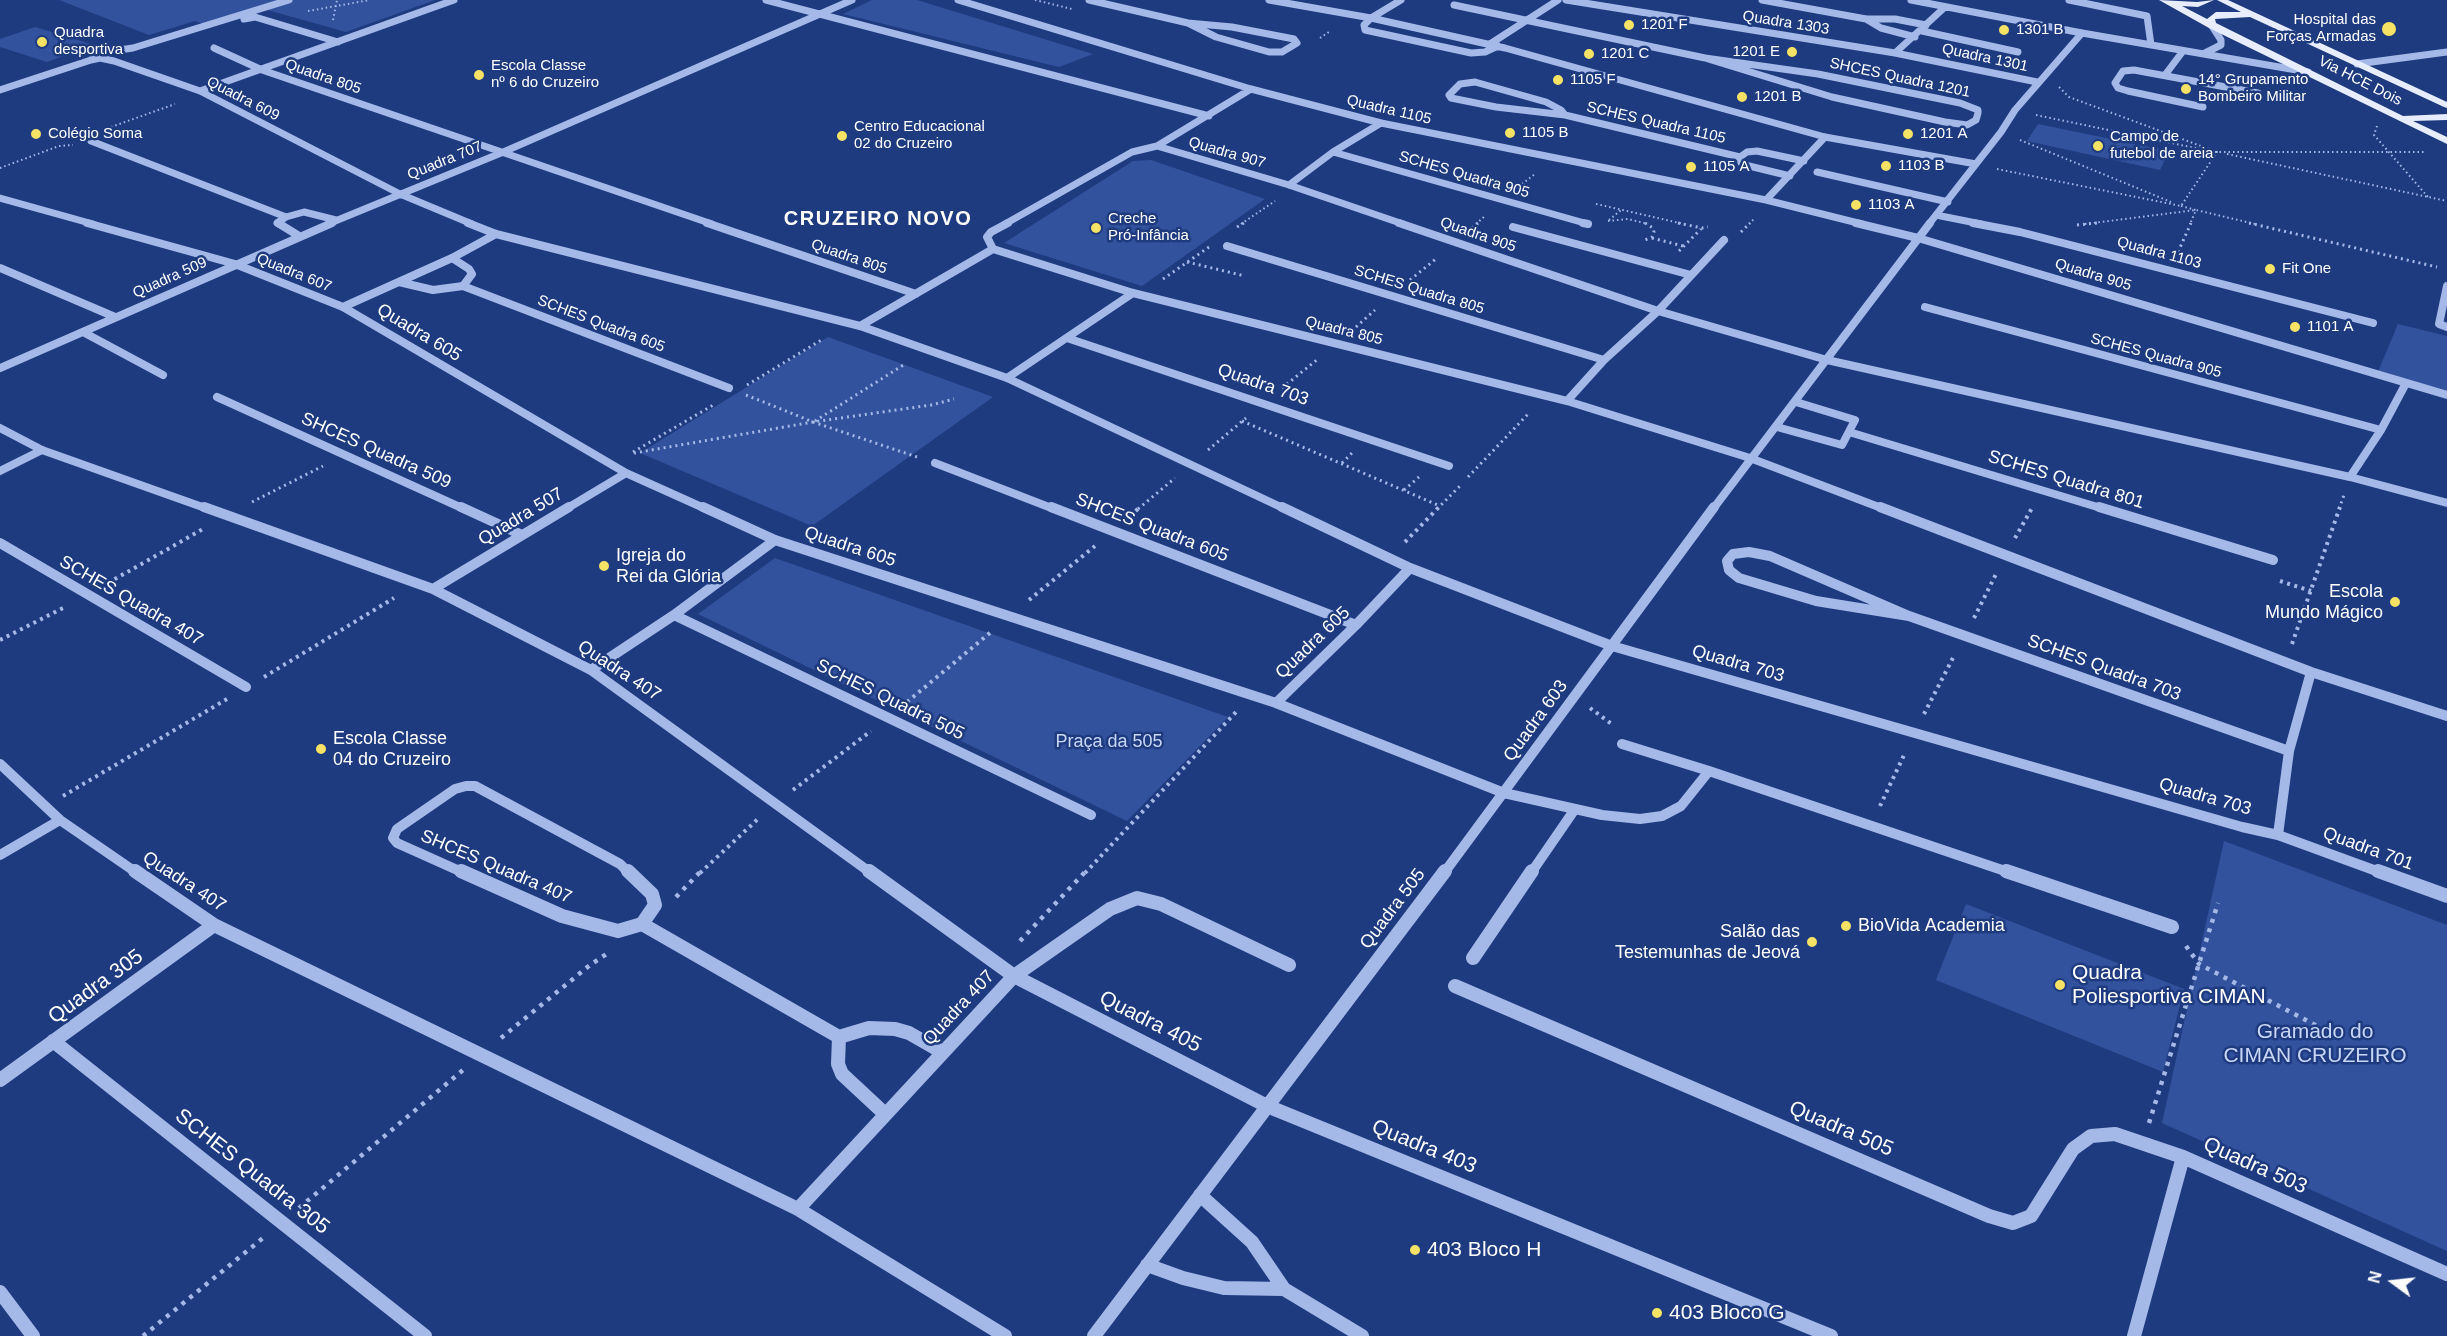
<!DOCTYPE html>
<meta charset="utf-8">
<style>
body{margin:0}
#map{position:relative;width:2447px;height:1336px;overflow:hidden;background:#1f3b80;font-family:Arial,sans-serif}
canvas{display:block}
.north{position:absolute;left:2363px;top:1252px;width:60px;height:60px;-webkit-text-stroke:4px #1f3b80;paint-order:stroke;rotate:285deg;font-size:16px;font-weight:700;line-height:24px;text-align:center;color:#fff}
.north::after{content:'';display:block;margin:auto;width:21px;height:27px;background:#fff;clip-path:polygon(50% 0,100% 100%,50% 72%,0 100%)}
</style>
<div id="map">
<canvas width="2447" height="1336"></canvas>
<div class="north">N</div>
</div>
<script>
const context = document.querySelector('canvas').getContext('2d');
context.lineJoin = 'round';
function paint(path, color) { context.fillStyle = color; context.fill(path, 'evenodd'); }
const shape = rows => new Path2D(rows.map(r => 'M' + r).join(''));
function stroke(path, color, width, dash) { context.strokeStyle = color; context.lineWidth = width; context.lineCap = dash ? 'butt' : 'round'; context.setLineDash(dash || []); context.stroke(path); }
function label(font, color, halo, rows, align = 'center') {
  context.font = font + ' Arial,sans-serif'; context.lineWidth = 5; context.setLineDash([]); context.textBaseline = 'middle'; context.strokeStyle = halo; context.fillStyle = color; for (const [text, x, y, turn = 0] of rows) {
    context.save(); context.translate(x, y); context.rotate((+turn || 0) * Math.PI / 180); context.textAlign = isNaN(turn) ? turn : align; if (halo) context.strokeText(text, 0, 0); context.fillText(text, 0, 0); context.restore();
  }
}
paint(shape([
 [59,0,435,0,346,32,264,9,206,25,195,21,149,35],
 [872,0,917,0,1093,54,1059,67,843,14],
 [35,27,94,45,47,62,0,47,0,39],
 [2038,124,2169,151,2160,170,2027,141],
 [1151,160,1265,199,1142,286,1004,243,1133,161],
 [2398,324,2447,336,2447,393,2377,374],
 [828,337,993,397,812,526,640,453],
 [775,558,1228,717,1127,821,698,614],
 [2224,841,2447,925,2447,1251,2162,1123],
 [1966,904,2184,989,2163,1072,1936,980]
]), '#33529e');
stroke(shape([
 [1035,0,1072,9],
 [308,11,370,0],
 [333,20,337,0],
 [1320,38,1329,32],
 [2036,115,2205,150],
 [2377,126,2374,135,2428,197],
 [111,127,175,104],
 [2020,140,2171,202],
 [2215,152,2424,152],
 [2227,154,2447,201],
 [0,168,59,146,73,145],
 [1997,169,2181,206,2217,152,2069,97,2059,87],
 [1522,184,1535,174],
 [1596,204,1684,224],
 [2181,206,2196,210,2190,224],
 [1609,220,1621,210],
 [1608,221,1628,219,1648,224],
 [1241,224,1275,201],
 [1476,224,1486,215],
 [1749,224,1755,218],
 [2085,224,2196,210,2255,224]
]), '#a5b9e8', 2, [1.5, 3]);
stroke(shape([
 [1645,223,1653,228,1654,232,1652,237,1645,240],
 [1678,223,1702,228,1708,227],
 [2249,223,2437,267],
 [2077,225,2097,223],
 [1237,227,1244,223],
 [1472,228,1478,223],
 [1741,232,1750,223],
 [1652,238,1683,246],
 [1679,251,1701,229],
 [2178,252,2191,223],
 [1187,262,1245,276],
 [1163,279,1209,247],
 [1410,280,1437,258],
 [1356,327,1375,310],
 [747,385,823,339],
 [1282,388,1318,359],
 [746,395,813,422,917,457],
 [815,421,905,364],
 [1242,421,1440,506],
 [1208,450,1246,418],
 [633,452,715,404],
 [634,453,813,422,931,405,954,399],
 [1342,463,1352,453],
 [1468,477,1529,413],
 [1404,490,1419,477],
 [252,502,323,466],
 [1138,509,1175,478],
 [1437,509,1461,485],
 [2339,509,2344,495]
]), '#a5b9e8', 3, [2, 4]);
stroke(shape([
 [1130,516,1140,507],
 [2015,538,2032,508],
 [1405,542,1439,507],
 [2280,581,2311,591],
 [108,583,203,529],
 [1029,600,1095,546],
 [1974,618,1996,574],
 [0,640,65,607],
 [2292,644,2340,507],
 [264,677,394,598],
 [907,702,991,632],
 [1590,708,1613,725],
 [1924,714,1955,654],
 [793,790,871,731],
 [63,796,227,699],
 [1880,806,1905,753],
 [700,873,759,818],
 [1085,873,1237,711]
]), '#a5b9e8', 4, [3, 4.5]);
stroke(shape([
 [676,897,701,871],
 [1020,941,1086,871],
 [2186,946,2199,964,2340,1038],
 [501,1038,590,965,608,953],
 [2149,1123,2218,903],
 [299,1208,463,1070],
 [143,1336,263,1238]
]), '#a5b9e8', 4.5, [4, 6]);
stroke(shape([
 [766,0,1209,116],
 [958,0,1251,89,1381,123,1766,200,1862,224],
 [1089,0,1188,23],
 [1269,0,1371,18,1505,48,1825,137,1976,164],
 [1401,0,1371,18,1364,25,1365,30,1471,53,1485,52,1498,46],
 [1566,0,1895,53,2037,82],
 [1762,0,1866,19,1895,19,1926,25],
 [1911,0,2082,33,2308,72],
 [2069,0,2147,16,2151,45],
 [1454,5,1705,58],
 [244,19,255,17,338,42],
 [1866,19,1881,28,1915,37],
 [1188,23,1232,27,1294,39,1297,43,1282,52,1269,52,1216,37,1188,23],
 [1922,31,2018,52],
 [1490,44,1558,0],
 [214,48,262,70,712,224],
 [1895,53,1945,7],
 [2205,53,2221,45,2221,40,2212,26],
 [92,54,133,48,289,0],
 [1705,58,1818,74,1960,103,1978,110,1978,113,1976,120,1967,125,1945,122,1832,97,1705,58],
 [2357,64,2447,52],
 [2165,75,2183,51],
 [1475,82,1546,102,1561,110,1565,115,1496,107,1451,98,1449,95,1460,84,1475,82],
 [1251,89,1157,146,1289,185,1403,224],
 [0,90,91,60,100,58,114,61,200,91,400,194,472,224],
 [200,91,454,0],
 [2203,107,2128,91,2118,88,2115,83,2123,71,2134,70,2258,93],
 [1565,115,1740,157],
 [91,141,286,217],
 [1333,152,1588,224],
 [1817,172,1948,202],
 [1790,176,1745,165,1741,163,1740,157,1747,152,1757,151,1804,161],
 [1289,185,1333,152,1381,123],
 [0,198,93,224],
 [1766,200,1825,137],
 [1936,215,1981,224],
 [279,224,277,223,286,217,304,212,336,220],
 [328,224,501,153,852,0],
 [1005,224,1132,152,1157,146],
 [1929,224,2001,132,2015,110,2082,33]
]), '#a5b9e8', 7);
stroke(shape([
 [87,223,235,264,343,307,626,473,706,509],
 [278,223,299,236],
 [468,223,496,234,860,326,1007,378,1285,509],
 [707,223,916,294],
 [1399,223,1658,311,1827,360,2350,477,2447,503],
 [1583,223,1588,224],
 [1856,223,1918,238,2447,395],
 [1973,223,2020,232,2373,323],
 [1513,227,1691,275],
 [1227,246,1604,360],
 [993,249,987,237,991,232,1008,223],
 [0,268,115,317],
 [399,282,433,290,463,286,472,274,469,269,452,258],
 [463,286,729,388],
 [2447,286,2439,324,2447,327],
 [343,307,452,258,496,234],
 [1925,307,2381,430],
 [860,326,993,249,1133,293,1567,401,1750,458,1884,509],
 [83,332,163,375],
 [1067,338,1449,466],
 [0,368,332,223],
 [1007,378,1133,293],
 [217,397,464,509],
 [1567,401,1604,360,1658,311,1724,240],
 [1777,427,1842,445,1855,420,1796,402],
 [0,428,42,450,208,509],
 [1849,432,2104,509],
 [935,463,1054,509],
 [0,471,42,450],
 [2350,477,2381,430,2405,385],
 [566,509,626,473],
 [1713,509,1930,223]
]), '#a5b9e8', 8);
stroke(shape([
 [204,507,433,589,591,670,871,873],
 [461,507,522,535],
 [703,507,775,540,1276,703,1504,793,1602,815,1640,819,1662,816,1681,806,1709,771,2011,873],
 [1051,507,1356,625],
 [1282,507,1410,568,1612,646,2242,827,2278,835,2382,873],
 [1880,507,2311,672,2447,716],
 [2099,507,2273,560],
 [0,543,246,687],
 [1749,552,1770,556,1909,616,1816,601,1739,578,1729,570,1727,561,1733,554,1749,552],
 [433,589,569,507],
 [674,615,1091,815],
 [1909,616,2289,751],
 [591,670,674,615,775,540],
 [1276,703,1356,625,1410,568],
 [1622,744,1709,771],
 [0,764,60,820,137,873],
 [2278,835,2289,751,2311,672],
 [0,855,60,820],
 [464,873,397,843,393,838,397,829,455,789,466,786,475,786,620,864,629,873],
 [1444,873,1714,507],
 [1531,873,1575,809]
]), '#a5b9e8', 10);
stroke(shape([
 [135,871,214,925,798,1209,1005,1336],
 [461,871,562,916,618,931,642,924,655,905,652,894,628,871],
 [869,871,1014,976,1267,1106,1831,1336],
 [2006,871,2172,927],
 [2378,871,2447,896],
 [642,924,839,1037,869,1028,895,1029,909,1033,942,1052],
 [1473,958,1532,871],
 [1455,986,1989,1216,2013,1223,2031,1216,2073,1149,2091,1136,2115,1134,2183,1157],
 [839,1037,838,1064,842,1074,885,1114],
 [53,1041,425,1336],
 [0,1080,214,925],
 [1200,1195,1252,1242,1284,1289,1362,1336],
 [798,1209,1014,976,1110,909,1137,898,1161,904,1289,965],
 [1147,1265,1183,1278,1224,1288,1284,1289],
 [0,1292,33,1336],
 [1094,1336,1445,871],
 [2134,1336,2183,1157,2447,1274]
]), '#a5b9e8', 14);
paint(shape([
 [2159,0,2197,2,2214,0,2198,7,2182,6,2207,19,2216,12,2241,12,2217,0,2228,0,2447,102,2447,108,2444,107,2250,17,2215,19,2216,23,2403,116,2447,114,2447,120,2413,121,2447,137,2447,144,2209,28,2159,0]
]), '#e7ecfe');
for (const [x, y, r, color] of [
 [1629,25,6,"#f6e265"],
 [2389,29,8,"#f6e265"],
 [2004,30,6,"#f6e265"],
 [42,42,6,"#f6e265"],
 [1792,52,6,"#f6e265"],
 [1589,54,6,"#f6e265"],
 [479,75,6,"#f6e265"],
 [1558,80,6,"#f6e265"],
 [2186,89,6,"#f6e265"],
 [1742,97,6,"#f6e265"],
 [1510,133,6,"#f6e265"],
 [36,134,6,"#f6e265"],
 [1908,134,6,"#f6e265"],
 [842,136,6,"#f6e265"],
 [2098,146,6,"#f6e265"],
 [1886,166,6,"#f6e265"],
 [1691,167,6,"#f6e265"],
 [1856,205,6,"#f6e265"],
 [1096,228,6,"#f6e265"],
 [2270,269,6,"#f6e265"],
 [2295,327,6,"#f6e265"],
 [604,566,6,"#f6e265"],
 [2395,602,6,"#f6e265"],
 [321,749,6,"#f6e265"],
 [1846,926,6,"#f6e265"],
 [1812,942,6,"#f6e265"],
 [2060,985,6,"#f6e265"],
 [1415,1250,6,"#f6e265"],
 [1657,1313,6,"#f6e265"]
]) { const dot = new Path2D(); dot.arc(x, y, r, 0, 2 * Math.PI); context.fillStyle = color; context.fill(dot); stroke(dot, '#1f3b80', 2); }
label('15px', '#fff', '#1f3b80', [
 ["Hospital das",2376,20,"right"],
 ["Forças Armadas",2376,37,"right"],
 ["1201 F",1641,25],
 ["1301 B",2016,30],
 ["Quadra",54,33],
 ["desportiva",54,50],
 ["1201 E",1780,52,"right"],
 ["1201 C",1601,54],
 ["Escola Classe",491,66],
 ["nº 6 do Cruzeiro",491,83],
 ["1105 F",1570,80],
 ["14° Grupamento",2198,80],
 ["Bombeiro Militar",2198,97],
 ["1201 B",1754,97],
 ["Centro Educacional",854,127],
 ["02 do Cruzeiro",854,144],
 ["1105 B",1522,133],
 ["Colégio Soma",48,134],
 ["1201 A",1920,134],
 ["Campo de",2110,137],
 ["futebol de areia",2110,154],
 ["1103 B",1898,166],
 ["1105 A",1703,167],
 ["1103 A",1868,205],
 ["Creche",1108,219],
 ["Pró-Infância",1108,236],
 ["Fit One",2282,269],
 ["1101 A",2307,327]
], 'left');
label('15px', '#fff', '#1f3b80', [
 ["Quadra 1303",1786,23,9],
 ["Quadra 1301",1985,58,12],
 ["Quadra 805",323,77,19],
 ["SHCES Quadra 1201",1900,78,12],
 ["Via HCE Dois",2360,81,27],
 ["Quadra 609",243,99,27],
 ["Quadra 1105",1389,110,13],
 ["SCHES Quadra 1105",1656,123,13],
 ["Quadra 907",1227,153,16],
 ["Quadra 707",445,161,-22],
 ["SCHES Quadra 905",1464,175,16],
 ["Quadra 905",1478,235,19],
 ["Quadra 1103",2159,253,15],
 ["Quadra 805",849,257,19],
 ["Quadra 607",294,273,22],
 ["Quadra 905",2093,275,17],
 ["Quadra 509",170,278,-24],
 ["SCHES Quadra 805",1419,290,17],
 ["SCHES Quadra 605",601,324,21],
 ["Quadra 805",1344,331,14],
 ["SCHES Quadra 905",2156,356,15]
]);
label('18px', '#fff', '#1f3b80', [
 ["Quadra 605",419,333,31],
 ["Quadra 703",1263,385,19],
 ["SHCES Quadra 509",376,451,24],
 ["SCHES Quadra 801",2066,480,17],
 ["Quadra 507",521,517,-31],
 ["SHCES Quadra 605",1152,528,21],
 ["Quadra 605",850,547,18],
 ["SCHES Quadra 407",131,601,30],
 ["Quadra 605",1313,643,-44],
 ["Quadra 703",1738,664,16],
 ["SCHES Quadra 703",2104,668,20],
 ["Quadra 407",619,671,33],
 ["SCHES Quadra 505",890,700,26],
 ["Quadra 603",1536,721,-54],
 ["Quadra 703",2205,797,16],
 ["Quadra 701",2368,849,20],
 ["SHCES Quadra 407",496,867,23],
 ["Quadra 407",184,882,33],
 ["Quadra 505",1393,909,-53],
 ["Quadra 407",959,1008,-47]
]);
label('18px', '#fff', '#1f3b80', [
 ["Igreja do",616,556],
 ["Rei da Glória",616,577],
 ["Escola",2383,592,"right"],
 ["Mundo Mágico",2383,613,"right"],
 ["Escola Classe",333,739],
 ["04 do Cruzeiro",333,760],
 ["BioVida Academia",1858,926],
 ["Salão das",1800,932,"right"],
 ["Testemunhas de Jeová",1800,953,"right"]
], 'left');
label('18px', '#c8d6f6', '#1f3b80', [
 ["Praça da 505",1109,742]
]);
context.letterSpacing = '1.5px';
label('bold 20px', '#fff', '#1f3b80', [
 ["CRUZEIRO NOVO",878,219]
]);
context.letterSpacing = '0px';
label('21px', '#fff', '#1f3b80', [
 ["Quadra",2072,973],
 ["Poliesportiva CIMAN",2072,997],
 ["403 Bloco H",1427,1250],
 ["403 Bloco G",1669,1313]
], 'left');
label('21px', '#fff', '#1f3b80', [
 ["Quadra 305",96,987,-36],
 ["Quadra 405",1150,1022,27],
 ["Quadra 505",1841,1129,23],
 ["Quadra 403",1424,1147,22],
 ["Quadra 503",2255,1166,24],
 ["SCHES Quadra 305",252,1172,38]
]);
label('21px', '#c8d6f6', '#1f3b80', [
 ["Gramado do",2315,1032],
 ["CIMAN CRUZEIRO",2315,1056]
]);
</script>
